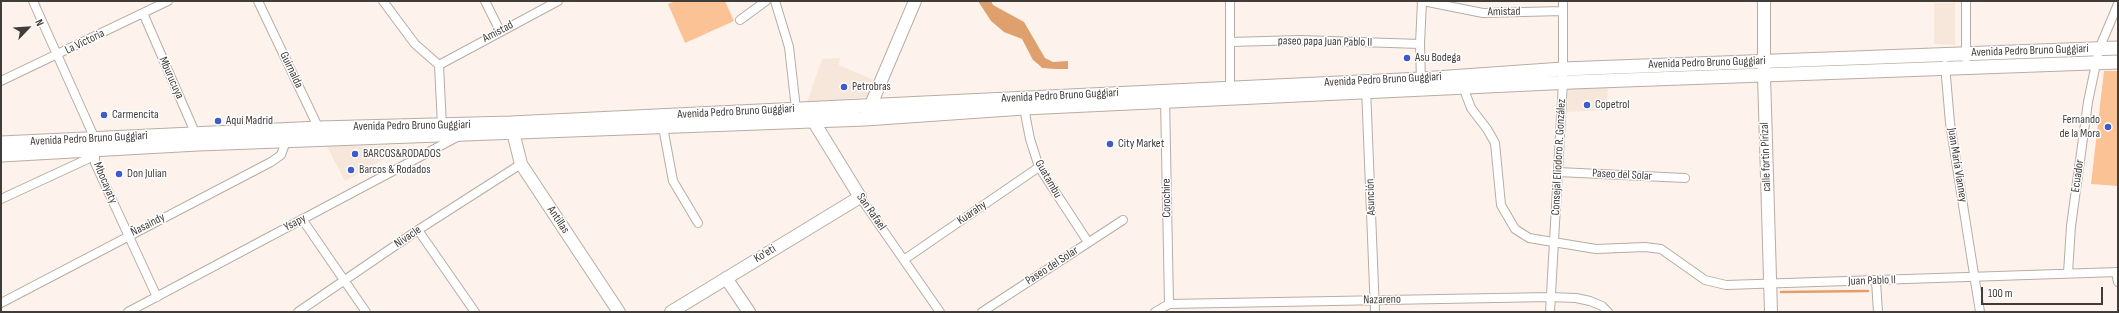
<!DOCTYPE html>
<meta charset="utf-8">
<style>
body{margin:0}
#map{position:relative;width:2119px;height:313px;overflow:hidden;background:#fef3ec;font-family:"Sofia Sans Condensed",sans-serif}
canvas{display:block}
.frame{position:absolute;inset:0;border:2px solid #403c39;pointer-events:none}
.north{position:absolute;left:8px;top:8px;width:40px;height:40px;-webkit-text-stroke:3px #fff;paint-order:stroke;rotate:65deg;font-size:11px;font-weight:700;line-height:16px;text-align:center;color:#403c39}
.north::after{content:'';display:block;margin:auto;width:14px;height:18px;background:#403c39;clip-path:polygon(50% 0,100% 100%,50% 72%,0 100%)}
.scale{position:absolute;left:1981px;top:287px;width:122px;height:18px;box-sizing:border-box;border:2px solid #403c39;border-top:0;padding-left:5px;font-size:12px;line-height:14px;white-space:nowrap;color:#403c39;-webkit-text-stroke:3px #fff;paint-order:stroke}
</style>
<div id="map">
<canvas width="2119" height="313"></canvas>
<div class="frame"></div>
<div class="north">N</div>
<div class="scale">100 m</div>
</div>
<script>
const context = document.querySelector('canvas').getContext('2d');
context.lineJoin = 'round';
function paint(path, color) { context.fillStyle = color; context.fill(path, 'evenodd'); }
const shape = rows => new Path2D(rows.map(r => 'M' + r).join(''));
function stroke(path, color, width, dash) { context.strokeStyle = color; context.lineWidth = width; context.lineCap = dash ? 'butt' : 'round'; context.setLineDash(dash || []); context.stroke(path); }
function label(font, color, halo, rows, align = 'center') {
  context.font = font + ' "Sofia Sans Condensed",sans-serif'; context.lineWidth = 3; context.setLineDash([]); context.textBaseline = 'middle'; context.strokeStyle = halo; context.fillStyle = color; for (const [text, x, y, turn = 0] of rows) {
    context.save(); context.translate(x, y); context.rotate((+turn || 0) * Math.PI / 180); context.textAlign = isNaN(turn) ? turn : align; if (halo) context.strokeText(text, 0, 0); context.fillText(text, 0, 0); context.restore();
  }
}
paint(shape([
 [1934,3,1955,3,1955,45,1934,44],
 [840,58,839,65,874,80,868,97,807,102,822,59],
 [1608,86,1607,110,1567,112,1568,89],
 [326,145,406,147,345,181]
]), '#f7e7da');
paint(shape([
 [676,1,725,1,734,21,685,43,668,4],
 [2104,71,2118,71,2118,186,2091,184]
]), '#fbc296');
paint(shape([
 [978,1,991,1,993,5,1024,22,1045,58,1053,62,1068,61,1068,69,1055,69,1042,68,1038,64,1033,60,1022,39,1004,32,991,21]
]), '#e0a06d');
stroke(shape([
 [1781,292,1868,291]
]), '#e0a06d', 2.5);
const street = shape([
 [33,1,95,139,95,163,157,297],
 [258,1,320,131],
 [383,1,415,44,439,65,442,126],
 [485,1,500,31],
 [775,1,789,47,796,109],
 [1230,1,1230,92],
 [1423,1,1483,13,1563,11],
 [1966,1,1966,58],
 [143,13,197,137],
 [740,20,766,1],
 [1230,42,1300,40,1420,44],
 [439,65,558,1],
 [1945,65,1950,123,1980,312],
 [1,81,168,1],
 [1421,82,1420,44,1422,1],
 [1463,87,1471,108,1487,129,1495,143,1501,205,1515,229,1529,238,1596,249,1645,247,1661,249,1705,280,1726,285,2118,272],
 [1366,88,1375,312],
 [1165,98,1169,304],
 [1024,108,1030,139,1039,167,1088,242],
 [663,127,673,181,698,223],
 [1558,172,1685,178],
 [860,197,940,312],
 [1,199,94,156],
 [302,219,366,312],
 [418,230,475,312],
 [905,259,1039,167],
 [2116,272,2118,282],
 [2068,273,2071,226,2088,102,2099,49,2118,4],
 [1876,281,1878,312],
 [1,303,271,162,281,155,286,141],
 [128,312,457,137],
 [298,312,418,230,521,164],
 [982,312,1123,220],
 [1155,312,1169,304,1550,297,1576,298,1590,301,1602,306,1608,312],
 [1550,312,1563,82,1563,1]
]);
const secondary = shape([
 [1764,1,1764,75,1771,312],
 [867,114,915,1],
 [511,124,521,164,619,312],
 [726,278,749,312],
 [671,312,860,197,809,114]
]);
const primary = shape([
 [1,143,319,128,511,123,1421,79,1563,69,2118,48],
 [1,155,198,144,865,119,1024,108,1572,82,2118,62]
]);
stroke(street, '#b6ada5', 10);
stroke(secondary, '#b6ada5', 14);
stroke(primary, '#b6ada5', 15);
stroke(street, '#fff', 8);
stroke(secondary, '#fff', 12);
stroke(primary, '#fff', 13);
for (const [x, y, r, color] of [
 [1407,58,4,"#3e5bcd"],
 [844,87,4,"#3e5bcd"],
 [1587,105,4,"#3e5bcd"],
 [104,115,4,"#3e5bcd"],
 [218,121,4,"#3e5bcd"],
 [2108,127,4,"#3e5bcd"],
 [1110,144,4,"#3e5bcd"],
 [355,154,4,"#3e5bcd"],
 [351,170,4,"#3e5bcd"],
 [119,174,4,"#3e5bcd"]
]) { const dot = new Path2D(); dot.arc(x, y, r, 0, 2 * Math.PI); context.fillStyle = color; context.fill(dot); stroke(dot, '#fff', 1.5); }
label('12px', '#403c39', '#fff', [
 ["Amistad",1504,12,-1],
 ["Amistad",498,32,-28],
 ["La Victoria",85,42,-26],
 ["paseo papa Juan Pablo II",1325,42,1],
 ["Avenida Pedro Bruno Guggiari",2030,51,-2],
 ["Avenida Pedro Bruno Guggiari",1707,63,-2],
 ["Guirnalda",291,70,64],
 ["Mburucuya",171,78,66],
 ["Avenida Pedro Bruno Guggiari",1383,80,-3],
 ["Avenida Pedro Bruno Guggiari",1060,96,-3],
 ["Avenida Pedro Bruno Guggiari",736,112,-3],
 ["Avenida Pedro Bruno Guggiari",412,126,-1],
 ["Avenida Pedro Bruno Guggiari",89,139,-3],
 ["Consejal Eliodoro R. González",1559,157,-87],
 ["calle fortin Pirizal",1766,157,-92],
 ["Juan María Vianney",1957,165,81],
 ["Paseo del Solar",1622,175,3],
 ["Ecuador",2078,176,-82],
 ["Guatambu",1048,179,60],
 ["Mbocayaty",105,183,67],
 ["Asunción",1371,197,-92],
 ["Corochire",1167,198,-91],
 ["San Rafael",871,212,55],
 ["Kuarahy",972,213,-34],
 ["Antillas",558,220,56],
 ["Ysapy",295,223,-28],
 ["Ñasaindy",148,225,-27],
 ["Nivacle",408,237,-34],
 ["Ko'eti",765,254,-31],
 ["Paseo del Solar",1052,266,-33],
 ["Juan Pablo II",1872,281,-2],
 ["Nazareno",1382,300,-1]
]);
label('12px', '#403c39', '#fff', [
 ["Asu Bodega",1415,58],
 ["Petrobras",852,87],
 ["Copetrol",1595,105],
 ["Carmencita",112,115],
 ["Fernando",2100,120,"right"],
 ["de la Mora",2100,134,"right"],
 ["Aquí Madrid",226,121],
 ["City Market",1118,144],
 ["BARCOS&RODADOS",363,154],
 ["Barcos & Rodados",359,170],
 ["Don Julian",127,174]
], 'left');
</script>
